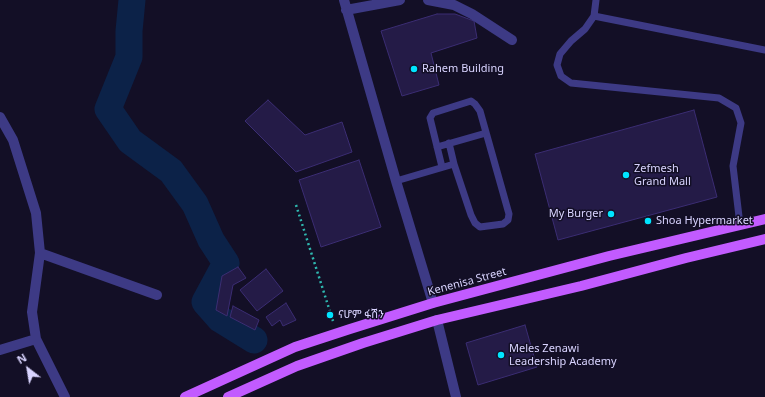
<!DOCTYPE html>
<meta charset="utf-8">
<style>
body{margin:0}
#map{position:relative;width:765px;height:397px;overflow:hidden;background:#130f26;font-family:"Noto Sans",sans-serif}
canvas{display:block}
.north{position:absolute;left:8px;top:349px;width:40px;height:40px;-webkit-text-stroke:3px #130f26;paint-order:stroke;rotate:329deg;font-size:11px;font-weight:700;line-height:16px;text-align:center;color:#d9d4ff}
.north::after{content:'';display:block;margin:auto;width:14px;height:18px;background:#d9d4ff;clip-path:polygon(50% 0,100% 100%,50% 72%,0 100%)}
</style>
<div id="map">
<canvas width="765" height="397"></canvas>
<div class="north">N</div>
</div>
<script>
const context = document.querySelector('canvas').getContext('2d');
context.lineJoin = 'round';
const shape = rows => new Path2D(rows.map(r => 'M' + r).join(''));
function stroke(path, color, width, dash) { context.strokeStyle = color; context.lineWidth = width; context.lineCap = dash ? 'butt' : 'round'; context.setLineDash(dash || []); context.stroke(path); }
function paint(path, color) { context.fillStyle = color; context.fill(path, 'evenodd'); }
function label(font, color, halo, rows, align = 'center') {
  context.font = font + ' "Noto Sans","Noto Sans Ethiopic",sans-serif'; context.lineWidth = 3; context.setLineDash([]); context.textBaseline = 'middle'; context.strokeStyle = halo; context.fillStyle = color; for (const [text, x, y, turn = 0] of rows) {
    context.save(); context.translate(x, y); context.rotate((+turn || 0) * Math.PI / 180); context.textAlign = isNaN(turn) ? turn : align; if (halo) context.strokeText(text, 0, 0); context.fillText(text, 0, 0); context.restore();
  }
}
stroke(shape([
 [132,0,129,31,129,57,108,109,130,141,171,171,195,204,211,240,226,263,205,302,220,319,254,340]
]), '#0c2248', 27);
const building = shape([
 [437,14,455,14,474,21,477,38,431,53,439,85,402,96,381,31,437,14],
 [268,100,305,135,342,122,352,152,296,172,245,121,268,100],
 [694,110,717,197,558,240,535,154,694,110],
 [359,160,381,227,321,247,299,180,359,160],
 [238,267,246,278,233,285,227,316,216,310,222,276,238,267],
 [266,269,283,291,257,311,240,290,266,269],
 [286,303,296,320,283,326,280,320,272,326,266,317,286,303],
 [233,306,259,320,255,330,230,317,233,306],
 [525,325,537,367,478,385,466,343,525,325]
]);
paint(building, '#241b47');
stroke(building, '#3b2d73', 1);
stroke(shape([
 [296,205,333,321]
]), '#2fb8b0', 2.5, [2, 3]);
stroke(shape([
 [596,0,594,16,585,29,571,41,560,54,557,65,561,76,571,83,719,98,736,108,741,123,733,166,740,225],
 [594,16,765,50],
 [437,147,486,133],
 [442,167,430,118,433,113,471,101,475,104,480,111,509,214,508,220,503,224,480,227,475,223,471,215,454,164,449,143],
 [396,181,454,164]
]), '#3d3a85', 7);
stroke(shape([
 [344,0,396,181,433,303],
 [428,0,454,5,472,14,512,40],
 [346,10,400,0],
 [0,117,13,140,36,213,40,253,32,312,36,339],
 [40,253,157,295],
 [437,320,456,397],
 [0,350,36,339,65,397]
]), '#3d3a85', 10);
stroke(shape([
 [185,397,295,347,350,329,433,303,609,256,765,219],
 [228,397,297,366,363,343,437,320,581,286,686,258,765,239]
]), '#c25bff', 10);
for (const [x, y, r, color] of [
 [414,69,4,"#00e5ff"],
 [626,175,4,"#00e5ff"],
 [611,214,4,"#00e5ff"],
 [648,221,4,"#00e5ff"],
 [330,315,4,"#00e5ff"],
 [501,355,4,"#00e5ff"]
]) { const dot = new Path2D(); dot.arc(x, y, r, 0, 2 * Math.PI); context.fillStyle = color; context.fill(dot); stroke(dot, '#130f26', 1.5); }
label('11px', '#d9d4ff', '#130f26', [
 ["Rahem Building",422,69],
 ["Zefmesh",634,169],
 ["Grand Mall",634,182],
 ["My Burger",603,214,"right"],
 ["Shoa Hypermarket",656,221],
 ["ናሆም ፋሽን",338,315],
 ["Meles Zenawi",509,349],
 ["Leadership Academy",509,362]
], 'left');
label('11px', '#d9d4ff', '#130f26', [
 ["Kenenisa Street",467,282,-15]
]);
</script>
